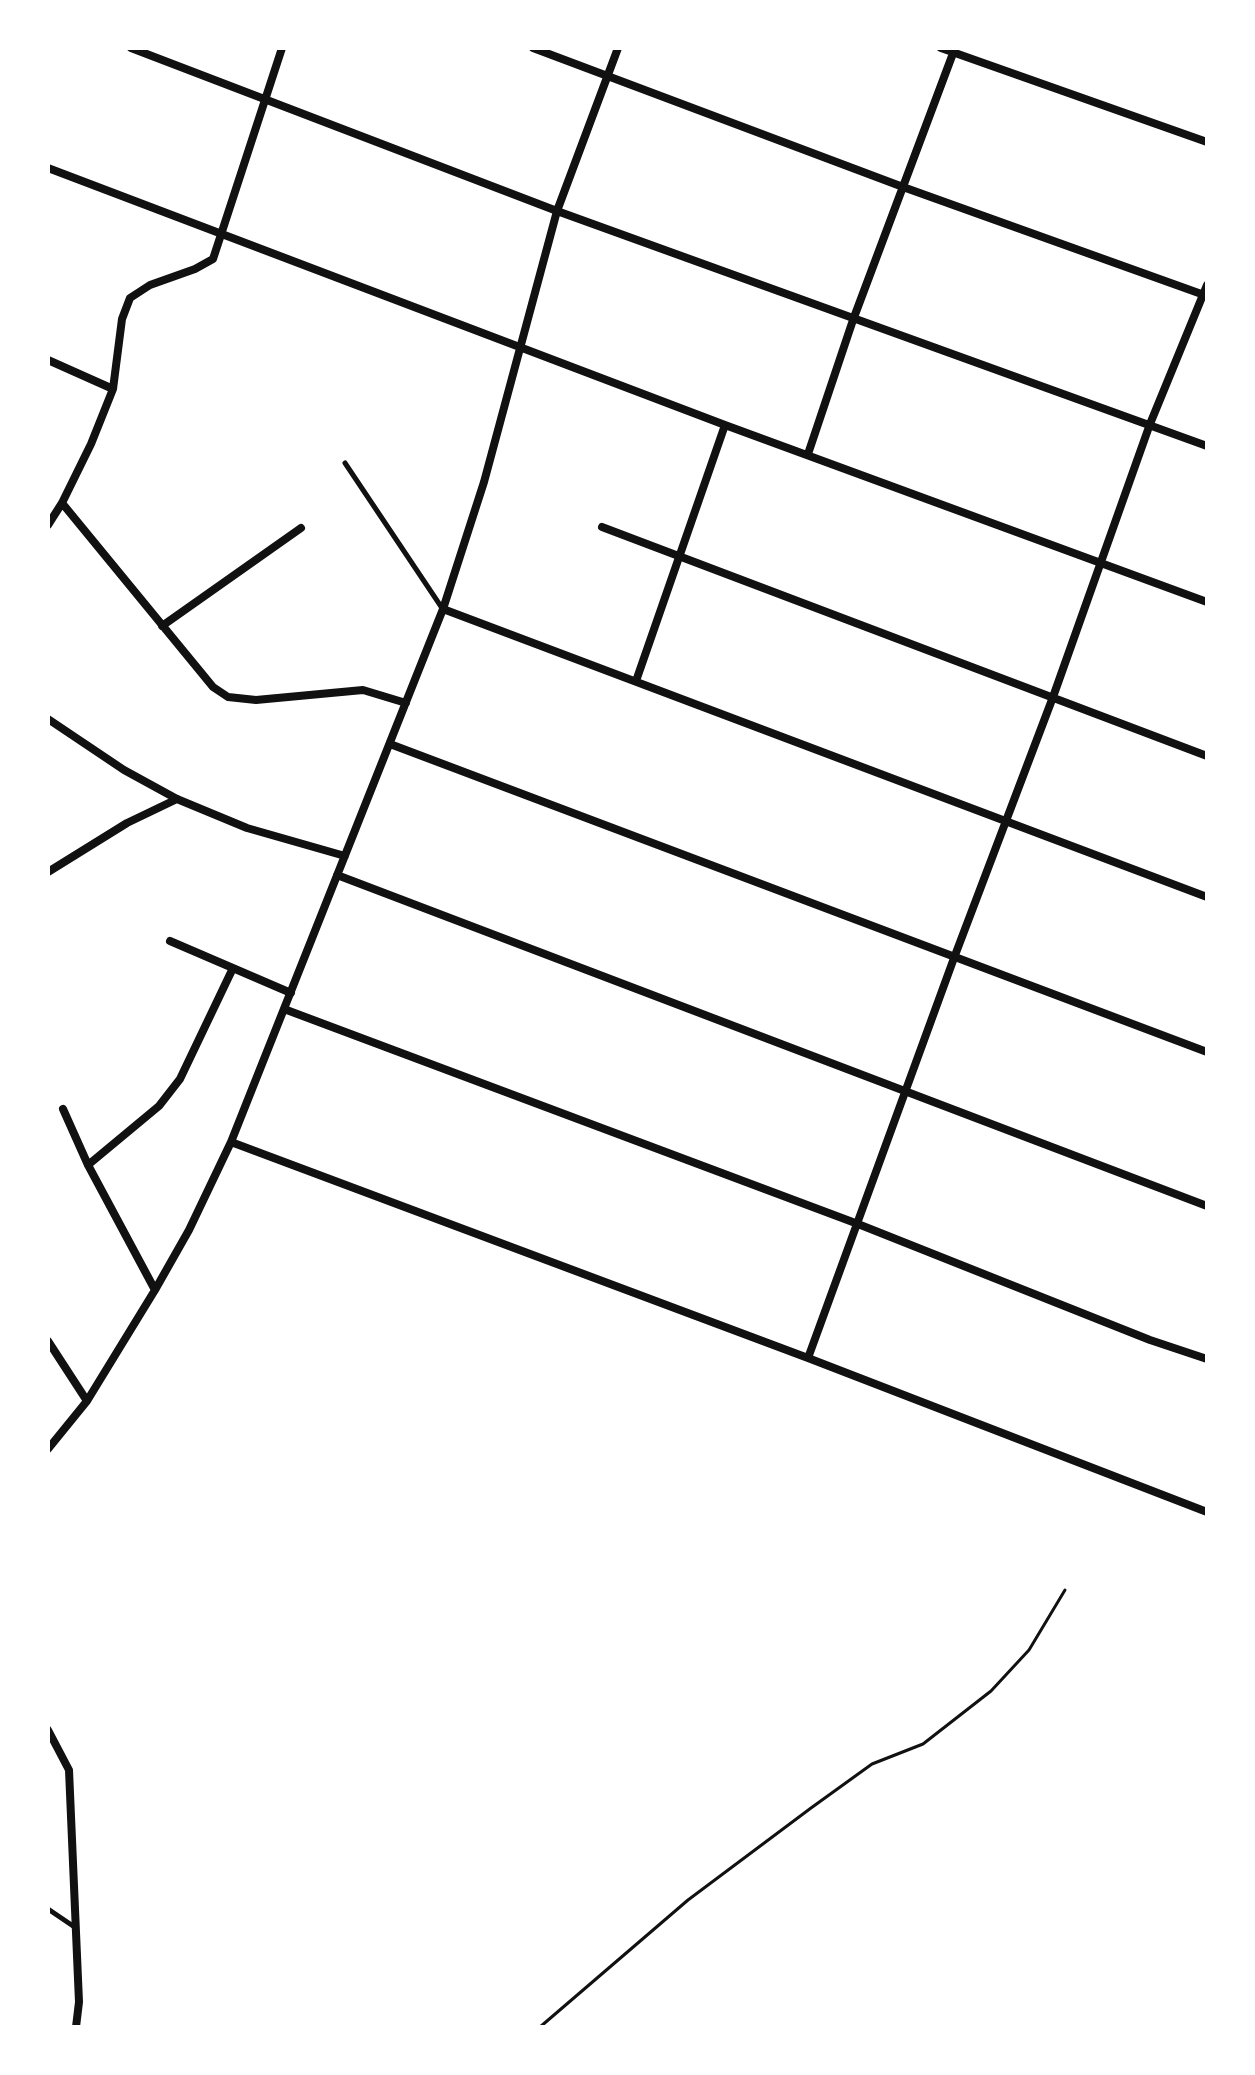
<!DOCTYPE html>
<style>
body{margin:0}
#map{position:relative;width:1255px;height:2075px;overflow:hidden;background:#fff;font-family:"Fira Sans",sans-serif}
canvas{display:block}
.frame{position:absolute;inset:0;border:50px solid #fff;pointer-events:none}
</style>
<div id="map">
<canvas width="1255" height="2075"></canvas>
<div class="frame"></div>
</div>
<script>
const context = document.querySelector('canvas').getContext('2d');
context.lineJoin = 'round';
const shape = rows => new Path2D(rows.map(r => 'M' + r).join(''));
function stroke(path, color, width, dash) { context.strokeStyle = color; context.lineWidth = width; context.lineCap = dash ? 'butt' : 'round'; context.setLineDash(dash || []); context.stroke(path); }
stroke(shape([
 [540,2027,688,1900,811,1808,872,1764,923,1744,991,1691,1029,1650,1065,1590]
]), '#111', 3);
stroke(shape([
 [345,463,442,608],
 [48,1909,76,1928]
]), '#111', 5);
stroke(shape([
 [131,48,557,211,1207,446],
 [533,48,903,187,1207,296],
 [941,48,1207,142],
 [48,168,725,425,1207,602],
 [48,360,113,389],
 [808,454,853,320,955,48],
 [62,503,213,687,228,697,256,700,363,690,406,703],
 [48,525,62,503,91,444,113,389,122,319,130,298,150,285,195,269,213,259,282,48],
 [602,527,1207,756],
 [443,609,1207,897],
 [162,626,301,528],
 [636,681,725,425],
 [48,719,124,770,177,799,247,828,345,856],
 [390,744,1207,1052],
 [48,872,127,823,177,799],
 [337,875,1207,1206],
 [170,941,291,993],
 [284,1009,858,1224,1150,1340,1207,1359],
 [63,1109,88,1165,155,1290],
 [231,1142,808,1358,1207,1512],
 [88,1165,159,1106,180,1079,233,968],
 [48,1341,87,1401],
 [808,1358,954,958,1053,697,1150,424,1207,285],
 [48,1449,87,1401,155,1290,189,1230,231,1142,443,609,484,482,557,211,618,48],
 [48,1730,69,1770,79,2002,76,2027]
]), '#111', 8);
</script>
